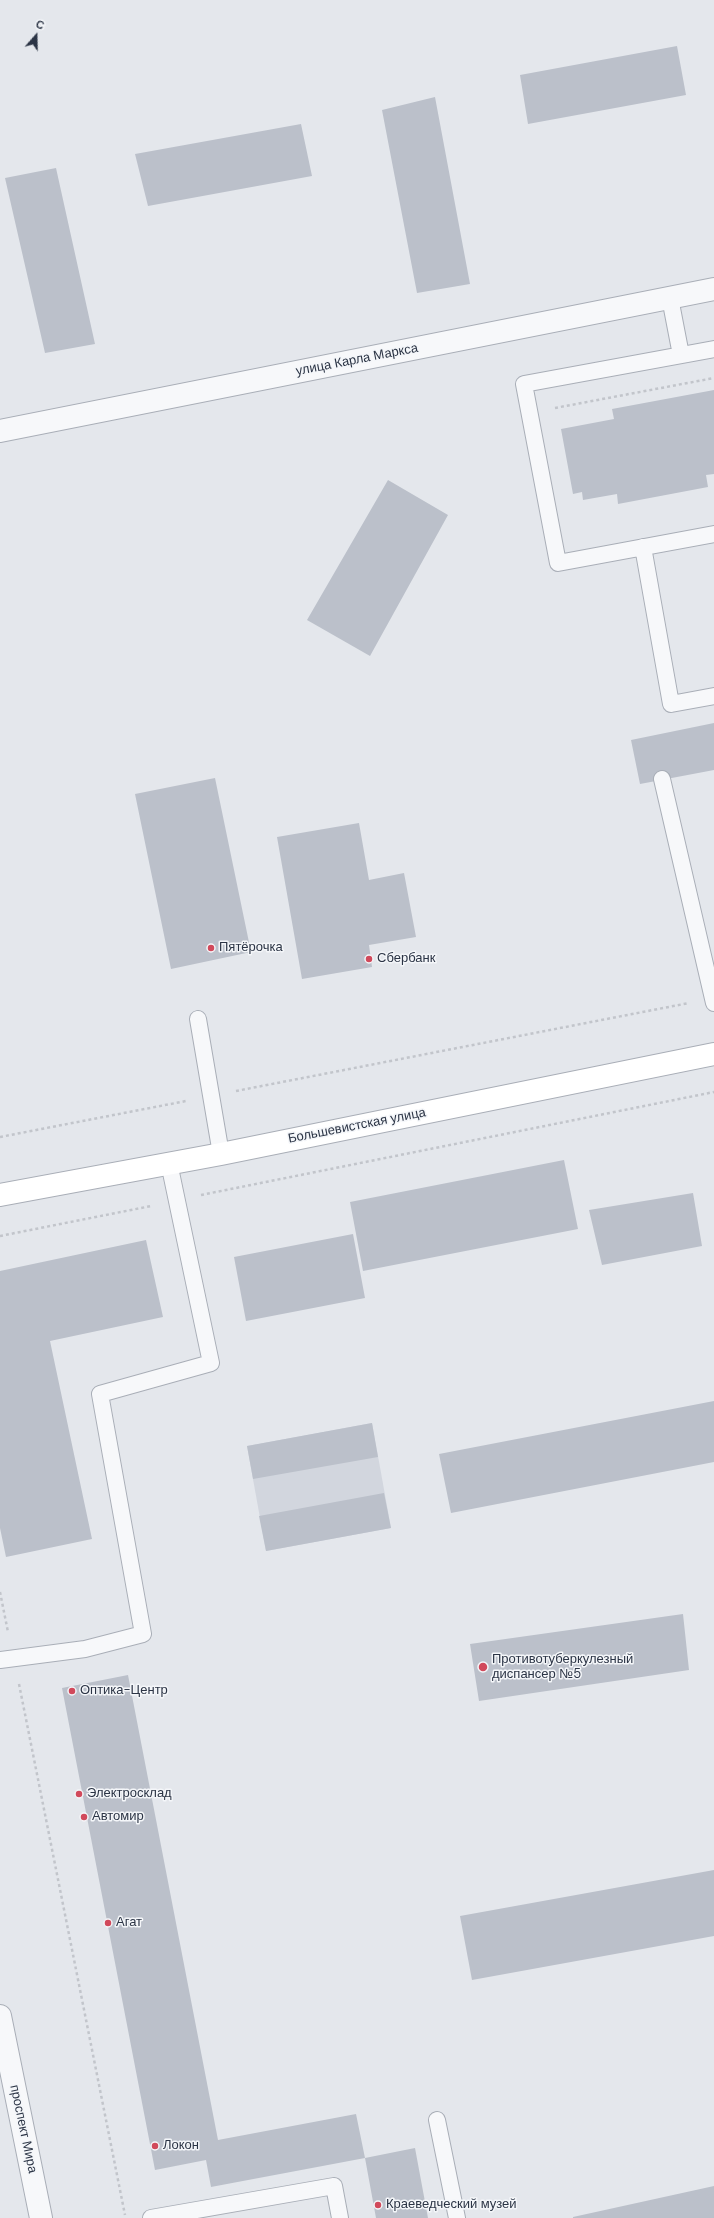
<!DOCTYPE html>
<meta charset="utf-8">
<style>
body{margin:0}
#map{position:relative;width:714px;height:2218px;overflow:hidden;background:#e4e7ec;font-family:"DM Sans",sans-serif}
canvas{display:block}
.north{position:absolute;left:16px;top:16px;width:40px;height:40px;-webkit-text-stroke:3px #f4f6f9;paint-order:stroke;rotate:20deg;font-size:11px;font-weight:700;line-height:16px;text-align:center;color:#2b3445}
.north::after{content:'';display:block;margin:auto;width:14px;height:18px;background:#2b3445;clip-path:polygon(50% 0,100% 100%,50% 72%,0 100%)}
</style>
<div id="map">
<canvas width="714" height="2218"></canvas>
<div class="north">С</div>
</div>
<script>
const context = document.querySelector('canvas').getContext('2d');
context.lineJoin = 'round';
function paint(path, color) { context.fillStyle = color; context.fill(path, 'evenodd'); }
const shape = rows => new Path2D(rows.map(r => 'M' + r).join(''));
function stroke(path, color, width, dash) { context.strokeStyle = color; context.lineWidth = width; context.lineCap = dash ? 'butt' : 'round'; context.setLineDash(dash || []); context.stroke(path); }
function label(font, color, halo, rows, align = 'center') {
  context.font = font + ' "DM Sans",sans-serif'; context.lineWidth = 3; context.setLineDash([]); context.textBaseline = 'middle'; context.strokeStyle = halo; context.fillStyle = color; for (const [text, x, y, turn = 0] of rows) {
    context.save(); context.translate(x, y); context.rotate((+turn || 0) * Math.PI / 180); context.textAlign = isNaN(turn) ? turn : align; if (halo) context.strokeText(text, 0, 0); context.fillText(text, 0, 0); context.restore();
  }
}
paint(shape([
 [372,1423,391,1528,266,1551,247,1446]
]), '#d2d6de');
paint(shape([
 [677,46,686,95,528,124,520,75],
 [435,97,470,284,417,293,382,110],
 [301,124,312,176,148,206,135,154],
 [56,168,95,344,45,353,5,178],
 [714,390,714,474,706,475,708,487,618,504,617,494,583,500,582,492,573,494,561,429,614,419,612,409],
 [388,480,448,515,370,656,307,620],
 [714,723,714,770,640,784,631,740],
 [215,778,251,952,171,969,135,794],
 [359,823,369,880,404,873,416,937,369,945,372,967,302,979,277,837],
 [564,1160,578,1229,363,1271,350,1202],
 [693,1193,702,1246,602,1265,589,1210],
 [353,1234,365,1298,246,1321,234,1257],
 [146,1240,163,1317,50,1341,92,1539,6,1557,0,1528,0,1271],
 [714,1401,714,1462,451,1513,439,1454],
 [372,1423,378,1457,253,1479,247,1446],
 [384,1493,391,1528,266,1551,259,1516],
 [683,1614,689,1670,479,1701,470,1644],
 [128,1675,218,2140,356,2114,365,2158,211,2187,206,2160,155,2170,62,1688],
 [714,1870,714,1936,472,1980,460,1916],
 [415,2148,428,2218,376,2218,365,2158],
 [714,2186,714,2218,573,2218,573,2217]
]), '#bbc0ca');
const lane = shape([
 [670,298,681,355],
 [714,349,524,384,558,563,714,534],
 [643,547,671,704,714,696],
 [662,779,714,1003],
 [198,1019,221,1154],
 [0,1660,85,1649,143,1634,100,1394,211,1363,169,1163],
 [437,2120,457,2218],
 [151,2218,334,2186,340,2218]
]);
const street = shape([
 [0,431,714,289],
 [0,2016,41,2218]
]);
const secondary = shape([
 [0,1195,221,1154,714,1054]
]);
stroke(lane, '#a9aeb7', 18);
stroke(street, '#a9aeb7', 24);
stroke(secondary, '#a9aeb7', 24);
stroke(shape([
 [555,408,714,378],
 [236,1091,689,1003],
 [0,1137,186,1101],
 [201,1195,714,1092],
 [0,1236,151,1206],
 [0,1592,8,1632],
 [19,1684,125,2215]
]), '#c2c5cb', 2.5, [3, 3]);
stroke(lane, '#f7f8fa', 16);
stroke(street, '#f7f8fa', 22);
stroke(secondary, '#fff', 22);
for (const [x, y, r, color] of [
 [211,948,4,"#d1495b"],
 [369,959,4,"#d1495b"],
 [483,1667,5,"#d1495b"],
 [72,1691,4,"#d1495b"],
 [79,1794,4,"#d1495b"],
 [84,1817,4,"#d1495b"],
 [108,1923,4,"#d1495b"],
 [155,2146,4,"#d1495b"],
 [378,2205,4,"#d1495b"]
]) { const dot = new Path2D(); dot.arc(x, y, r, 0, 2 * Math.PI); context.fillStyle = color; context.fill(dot); stroke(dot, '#f4f6f9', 1.5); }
label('13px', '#2b3445', '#f4f6f9', [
 ["улица Карла Маркса",357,360,-11],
 ["Большевистская улица",357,1126,-11],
 ["проспект Мира",23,2129,78]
]);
label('13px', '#2b3445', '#f4f6f9', [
 ["Пятёрочка",219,948],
 ["Сбербанк",377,959],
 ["Противотуберкулезный",492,1660],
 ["диспансер №5",492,1675],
 ["Оптика-Центр",80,1691],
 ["Электросклад",87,1794],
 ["Автомир",92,1817],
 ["Агат",116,1923],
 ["Локон",163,2146],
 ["Краеведческий музей",386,2205]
], 'left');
</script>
